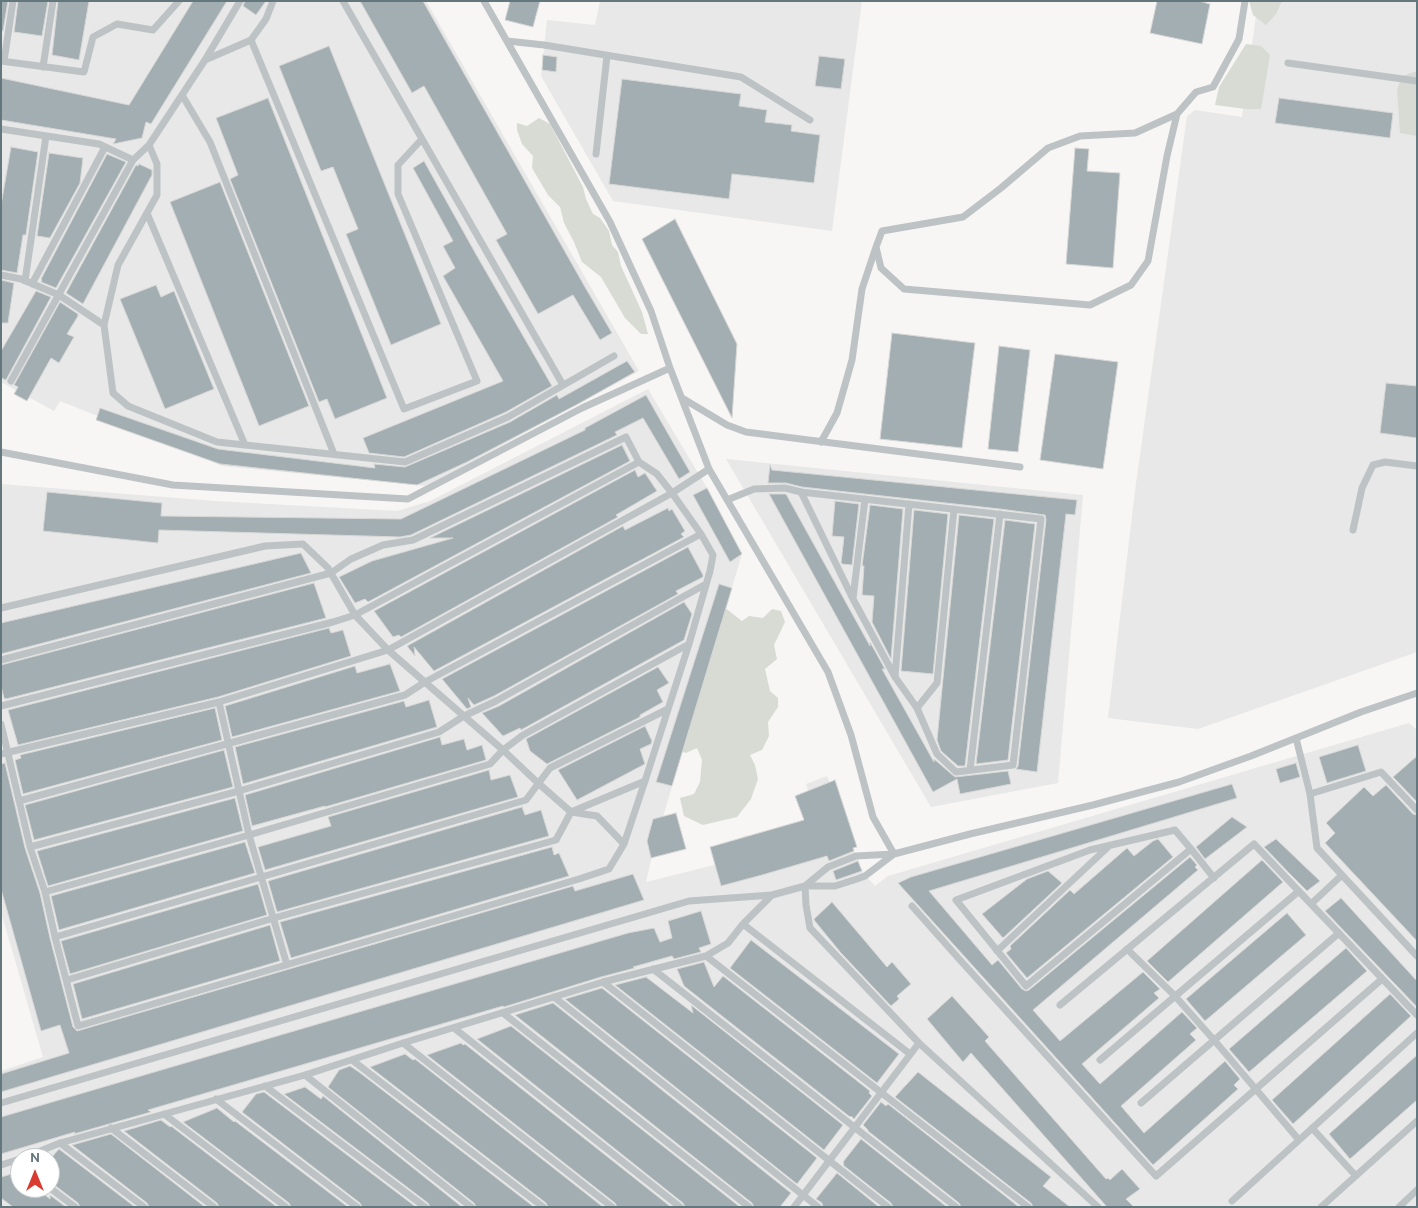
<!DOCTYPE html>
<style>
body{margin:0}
#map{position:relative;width:1418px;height:1208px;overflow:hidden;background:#f7f6f4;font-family:Overpass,sans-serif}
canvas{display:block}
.frame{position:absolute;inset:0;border:2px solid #63777d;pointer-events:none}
.north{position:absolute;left:10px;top:1148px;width:50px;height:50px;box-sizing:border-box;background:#fff;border:1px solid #c1c9cb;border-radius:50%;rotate:0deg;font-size:14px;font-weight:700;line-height:20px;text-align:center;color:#63777d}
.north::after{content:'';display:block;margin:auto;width:18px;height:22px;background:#da3b31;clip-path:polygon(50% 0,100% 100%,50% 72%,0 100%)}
</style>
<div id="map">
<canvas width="1418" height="1208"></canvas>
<div class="frame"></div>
<div class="north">N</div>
</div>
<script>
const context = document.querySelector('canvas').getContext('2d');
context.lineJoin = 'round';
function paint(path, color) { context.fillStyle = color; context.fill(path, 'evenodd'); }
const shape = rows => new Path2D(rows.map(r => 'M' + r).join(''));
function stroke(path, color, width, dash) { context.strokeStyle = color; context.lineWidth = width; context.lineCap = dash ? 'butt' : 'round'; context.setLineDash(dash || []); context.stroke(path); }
paint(shape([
 [1,1,426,1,639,371,427,486,223,466,60,401,54,411,1,382],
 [600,1,862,1,832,231,613,201,541,76,547,20,595,25],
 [1258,1,1417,1,1417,652,1198,729,1108,718,1135,491,1187,116,1195,110,1242,117],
 [648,389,707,488,742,554,655,843,646,882,746,857,743,836,752,835,817,816,806,784,827,776,862,871,875,886,888,876,1409,723,1417,730,1417,1207,1,1207,1,1071,43,1057,1,912,1,484,215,501,397,511,430,501],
 [20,1158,50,1158,50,1188,20,1188],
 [726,459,1083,495,1058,783,931,807]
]), '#e7e8e7');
paint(shape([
 [1249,1,1282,1,1276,14,1266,25,1253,15],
 [1246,44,1261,46,1270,55,1261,109,1246,109,1215,105,1219,87],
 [1414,72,1417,72,1417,136,1400,133,1397,90,1402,76],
 [539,118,550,124,583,187,586,199,593,214,600,218,609,231,612,245,618,252,621,266,642,312,648,334,641,334,625,318,601,277,582,262,574,242,564,223,560,207,548,195,532,168,533,156,522,144,517,130,517,123,527,126],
 [724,607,742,621,749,616,763,618,772,609,781,611,785,622,774,645,777,659,765,669,770,691,778,698,778,707,768,722,769,736,762,750,750,755,755,765,758,779,751,799,737,817,703,825,684,816,680,798,694,794,700,782,702,760,697,748,686,753,674,749]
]), '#d7dbd3');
const building = shape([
 [1,1,8,1,3,31,1,31,1,1],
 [18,1,48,1,42,36,14,32,18,1],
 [58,1,89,1,79,60,52,55,58,1],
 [193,1,227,1,151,124,146,122,142,138,113,144,116,139,1,120,1,78,129,105,193,1],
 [245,1,266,1,256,15,243,6,245,1],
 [360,1,423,1,585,287,612,333,600,340,573,295,538,314,496,240,507,234,424,86,412,93,360,1],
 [510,1,540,1,533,27,505,20,510,1],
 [1157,1,1199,1,1210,4,1202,44,1150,33,1157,1],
 [329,46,441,324,391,345,346,234,358,229,333,167,321,171,279,66,329,46],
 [543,55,557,57,556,72,542,70,543,55],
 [819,56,845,59,841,89,815,86,819,56],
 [622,79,741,94,739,106,767,110,765,122,792,125,791,131,820,135,814,183,732,174,729,199,609,184,622,79],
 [268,98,387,398,335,419,327,399,319,402,230,179,238,175,216,118,268,98],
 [1279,98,1393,113,1390,138,1275,123,1279,98],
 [11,147,38,152,26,235,23,235,17,273,1,270,1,205,11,147],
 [1075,148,1089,149,1087,171,1120,173,1113,268,1066,264,1075,148],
 [49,153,83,158,80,183,50,238,37,236,49,153],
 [107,154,126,162,56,288,41,282,42,280,41,279,107,154],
 [424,161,477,256,552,386,506,412,404,457,369,453,363,438,503,381,443,276,455,268,443,246,453,241,413,168,424,161],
 [139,164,152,170,152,175,83,304,66,293,136,165,138,166,139,164],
 [220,182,309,406,259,426,170,202,220,182],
 [675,219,737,344,732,418,642,239,675,219],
 [1,280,14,283,8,323,1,323,1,280],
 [156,285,161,297,174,291,214,389,165,409,120,299,156,285],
 [36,291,51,297,6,380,1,378,1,351,36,291],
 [60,302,78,314,78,316,67,334,74,337,59,363,51,358,27,401,14,394,18,387,14,385,60,302],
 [892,333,975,343,962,448,880,439,892,333],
 [999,346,1030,350,1018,452,988,449,999,346],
 [1055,354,1118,362,1103,469,1040,460,1055,354],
 [627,361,635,372,578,404,467,462,417,485,220,464,96,420,100,408,218,449,375,468,374,464,405,467,510,422,557,395,559,399,627,361],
 [1386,383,1417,386,1417,438,1380,433,1386,383],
 [646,395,690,472,679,479,643,418,615,432,617,435,411,535,400,537,159,530,158,543,43,531,47,492,162,503,161,516,401,519,585,430,585,428,646,395],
 [622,445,630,461,368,602,365,599,355,603,339,577,372,561,453,538,430,538,622,445],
 [770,465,772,470,1077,500,1075,515,1066,514,1037,772,1016,769,1018,766,1046,520,1045,515,1000,509,802,487,786,483,768,483,770,465],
 [635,470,638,477,645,473,657,491,616,515,618,517,401,637,399,635,393,637,374,611,635,470],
 [707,488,742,554,730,562,693,495,707,488],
 [769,494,786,494,870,646,870,642,885,669,882,669,934,762,934,759,955,777,1008,771,1011,784,960,794,957,779,933,792,769,494],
 [835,501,859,504,852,565,842,564,841,563,844,537,832,536,835,501],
 [870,505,903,509,891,659,872,622,874,596,862,595,864,566,862,566,870,505],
 [668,508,669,511,672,509,685,531,681,534,684,537,434,671,414,647,415,656,407,646,623,526,625,530,668,508],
 [914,510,948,514,933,674,901,671,914,510],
 [959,515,994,519,965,766,958,766,941,751,937,740,959,515],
 [1005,520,1035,524,1008,760,976,764,1005,520],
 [688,547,703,575,703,577,676,591,678,594,494,696,474,705,468,698,471,707,467,709,442,679,688,547],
 [301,553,311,573,1,654,1,623,301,553],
 [314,583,326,618,6,699,4,698,1,686,1,665,314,583],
 [719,584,732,588,672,786,656,782,719,584],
 [684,602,692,614,684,640,521,730,520,728,503,736,482,713,499,706,684,602],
 [329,628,331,633,343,630,351,656,218,697,18,745,8,710,329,628],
 [390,664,400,691,232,737,225,706,355,666,357,673,390,664],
 [658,667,669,683,657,690,663,702,640,715,640,717,547,764,530,751,526,739,658,667],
 [429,700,437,727,243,784,235,747,404,701,406,707,429,700],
 [215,708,222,740,23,794,15,760,21,758,20,755,215,708],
 [645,726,652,741,651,744,640,749,645,764,577,800,558,770,645,726],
 [440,737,442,745,464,739,467,750,482,745,486,760,325,807,325,806,252,826,245,795,440,737],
 [1358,745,1366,771,1327,783,1319,757,1358,745],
 [224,750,233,787,34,840,25,805,224,750],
 [1417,756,1417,802,1393,777,1417,756],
 [5,763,25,848,40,893,50,938,73,1027,77,1031,573,886,575,891,633,874,644,900,1,1092,1,1074,69,1053,60,1025,41,1031,1,889,1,764,5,763],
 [1296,763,1300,777,1280,783,1276,769,1296,763],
 [489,770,491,780,510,775,518,797,265,870,258,847,331,826,328,817,489,770],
 [835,780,857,847,853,848,854,851,829,861,827,856,762,875,721,886,710,847,804,820,795,796,835,780],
 [1232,784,1237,798,929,891,992,965,998,960,1022,989,1026,991,1029,990,1190,857,1197,865,1195,867,1198,870,1033,1010,1060,1041,1143,972,1160,989,1154,993,1159,998,1082,1064,1100,1084,1182,1012,1197,1028,1190,1034,1196,1040,1121,1106,1144,1133,1225,1061,1240,1079,1234,1085,1238,1089,1153,1165,898,883,911,877,1232,784],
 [1386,785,1413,814,1417,815,1417,941,1325,843,1335,833,1326,823,1364,787,1373,796,1386,785],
 [235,798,243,831,48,886,37,851,235,798],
 [522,807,525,815,541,810,549,836,277,912,268,881,522,807],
 [676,813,686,849,651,858,647,841,653,819,676,813],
 [1232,817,1247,827,1205,859,1196,847,1232,817],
 [1158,839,1173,857,1027,978,1006,953,1011,949,1010,946,1070,890,1074,894,1127,848,1134,856,1153,841,1158,839],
 [1276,839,1320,881,1307,891,1291,875,1264,847,1276,839],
 [245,842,255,873,59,930,51,896,245,842],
 [552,847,554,855,559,853,569,876,291,958,280,922,552,847],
 [1262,860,1283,882,1168,982,1147,961,1262,860],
 [858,861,862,871,836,880,833,871,858,861],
 [1048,871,1062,883,1003,938,982,914,1027,879,1048,871],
 [258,884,267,915,70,974,61,941,258,884],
 [1341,898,1417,981,1417,1007,1325,911,1341,898],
 [832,902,887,967,892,962,911,984,897,996,899,999,891,1006,841,953,814,920,814,919,832,902],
 [701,911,711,944,699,948,701,952,674,959,672,956,633,967,635,968,601,977,504,1007,503,1006,148,1110,151,1112,74,1134,75,1132,1,1154,1,1117,628,933,654,928,660,942,672,938,668,921,701,911],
 [1287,913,1306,935,1205,1021,1186,999,1287,913],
 [270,925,280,961,82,1019,73,984,270,925],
 [751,940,899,1054,877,1083,730,968,751,940],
 [1346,948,1367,971,1249,1072,1229,1049,1346,948],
 [704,962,714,987,723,976,870,1091,869,1093,872,1096,854,1119,851,1116,850,1117,684,986,677,969,704,962],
 [646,977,693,1013,691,1005,843,1125,824,1150,615,985,646,977],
 [602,988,817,1158,797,1184,565,999,602,988],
 [1390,994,1411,1016,1293,1124,1272,1100,1390,994],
 [952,996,989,1037,985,1041,1106,1179,1108,1178,1110,1180,1122,1169,1140,1189,1126,1199,1134,1207,1107,1207,971,1053,963,1062,927,1019,952,996],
 [553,1003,791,1193,780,1207,754,1207,752,1203,515,1015,553,1003],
 [511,1026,740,1207,685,1207,683,1203,477,1039,511,1026],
 [461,1043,463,1045,465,1044,671,1207,617,1207,615,1203,427,1055,461,1043],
 [405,1054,413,1060,415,1059,603,1207,548,1207,546,1203,370,1067,405,1054],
 [1417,1055,1417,1100,1350,1159,1329,1134,1417,1055],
 [350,1066,359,1072,534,1207,476,1207,474,1203,328,1087,339,1070,350,1066],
 [918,1072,1051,1177,1043,1186,1070,1207,1033,1207,1031,1203,895,1097,918,1072],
 [305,1087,321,1099,323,1096,462,1207,430,1207,428,1203,284,1094,305,1087],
 [264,1092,416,1207,362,1207,360,1203,242,1112,256,1094,264,1092],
 [881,1102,886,1106,888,1104,1019,1207,961,1207,959,1203,868,1131,868,1130,863,1125,881,1102],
 [217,1108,234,1122,235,1121,348,1207,291,1207,289,1203,183,1122,217,1108],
 [161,1120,170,1127,171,1126,277,1207,219,1207,217,1203,124,1131,161,1120],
 [111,1134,205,1207,149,1207,147,1203,72,1145,111,1134],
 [861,1139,947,1207,893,1207,891,1203,843,1165,844,1164,843,1162,861,1139],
 [59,1149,135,1207,80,1207,78,1203,53,1184,50,1183,50,1159,59,1149],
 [15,1173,20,1176,20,1188,36,1188,50,1199,50,1195,66,1207,13,1207,1,1198,1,1177,15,1173],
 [837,1173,879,1207,823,1207,822,1203,816,1199,837,1173]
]);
paint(building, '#a2aeb1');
stroke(building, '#d8d8d6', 1);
stroke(shape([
 [343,1,563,385],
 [484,1,610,222,651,311,670,368,709,469,828,672,851,735,873,817,894,854,970,834,1093,805,1179,782,1251,756,1361,712,1417,693],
 [251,40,404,409,477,381,398,194,398,165,422,139],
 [507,41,544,45,741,77,810,120],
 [205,60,240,1],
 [1,61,84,72,93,37,117,24,153,30,179,1],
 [4,61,13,1],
 [1288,63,1417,81],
 [43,67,53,1],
 [182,95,210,142,334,454],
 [1177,114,1135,133,1080,136,1048,148,1001,188,963,217,882,231,876,247,881,268,904,289,1090,305,1131,285,1148,261,1167,156,1177,114,1196,92,1213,87,1239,39,1245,1],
 [1,129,99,144,133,160],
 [149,145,157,164,157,195,118,265,104,325,113,393,128,406,217,442,405,462,508,417,614,356],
 [596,154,607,56],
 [147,213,245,445],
 [1,275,21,279,59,295,104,325],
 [25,281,46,136],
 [32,284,105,147],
 [11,381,133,160,149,145,205,60,251,40,266,19,273,1],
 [682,398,727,425,746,432,1020,467],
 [821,442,837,413,852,360,862,289,876,247],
 [1,452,173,485,408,499,582,408,670,368],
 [727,500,754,489,785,488,801,492,1041,519,1013,765,956,772,937,754,917,708,895,677,853,599,801,492],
 [1353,530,1362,488,1373,465,1385,462,1417,466],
 [853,598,865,499],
 [1,608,265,546,303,544,328,568,355,615,388,650,503,750,538,783,571,812,597,816,624,844],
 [1,660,331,573,351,559,383,545,413,540,626,437,639,462,657,474,672,493,701,534,713,555,710,571,689,644,645,781,624,844,609,869,579,879,78,1026,55,937,45,892,30,847,1,724],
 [895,677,909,504],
 [219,702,249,835,287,965],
 [1,706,333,622,355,615,639,462],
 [917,708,937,683,954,509],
 [1296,738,1310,794,1317,848,1417,956],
 [1,754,219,702,388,650,672,493,709,469],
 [970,770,1000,514],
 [1310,794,1381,772,1417,810],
 [19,801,405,695,425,682,701,534],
 [30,847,239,791,439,732,464,716,496,701,706,584],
 [1191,849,1026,986,956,900,1090,850,1175,830,1191,849,1214,878],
 [1342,875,1311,904,1417,1015],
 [805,886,828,867,856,856,894,854],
 [45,892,249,835,490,764,503,750,523,735,689,644],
 [912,906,960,960,1156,1176,1382,979],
 [743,924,910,1054],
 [55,937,526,800,550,768,668,709],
 [1127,949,1175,996,1214,1040,1299,1140],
 [997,951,1108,847],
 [706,956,1028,1207],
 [653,969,956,1207],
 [67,980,274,918,556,840,571,812,645,781],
 [603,982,888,1207],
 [554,997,818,1207],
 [1060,1005,1254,844,1311,904],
 [503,1013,749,1207],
 [454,1028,680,1207],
 [403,1043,612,1207],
 [919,1043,1098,1207],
 [352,1060,543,1207],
 [1100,1060,1299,891],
 [265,1086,425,1207],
 [216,1099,357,1207],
 [1,1103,689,901,772,895],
 [1141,1103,1339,933],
 [164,1114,286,1207],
 [111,1128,214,1207],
 [1312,1128,1356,1176],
 [60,1143,144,1207],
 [23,1158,60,1143,305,1075],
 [1,1165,20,1159],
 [50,1188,75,1207],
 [1232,1201,1417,1033],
 [471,1207,305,1075,403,1043,603,982,706,956,728,943,743,924,772,895,805,886,835,886,857,879,865,876,894,854],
 [794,1207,919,1043,810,928,806,905,805,886],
 [1321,1207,1417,1121],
 [1399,1207,1417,1190]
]), '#bdc3c5', 7);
</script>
